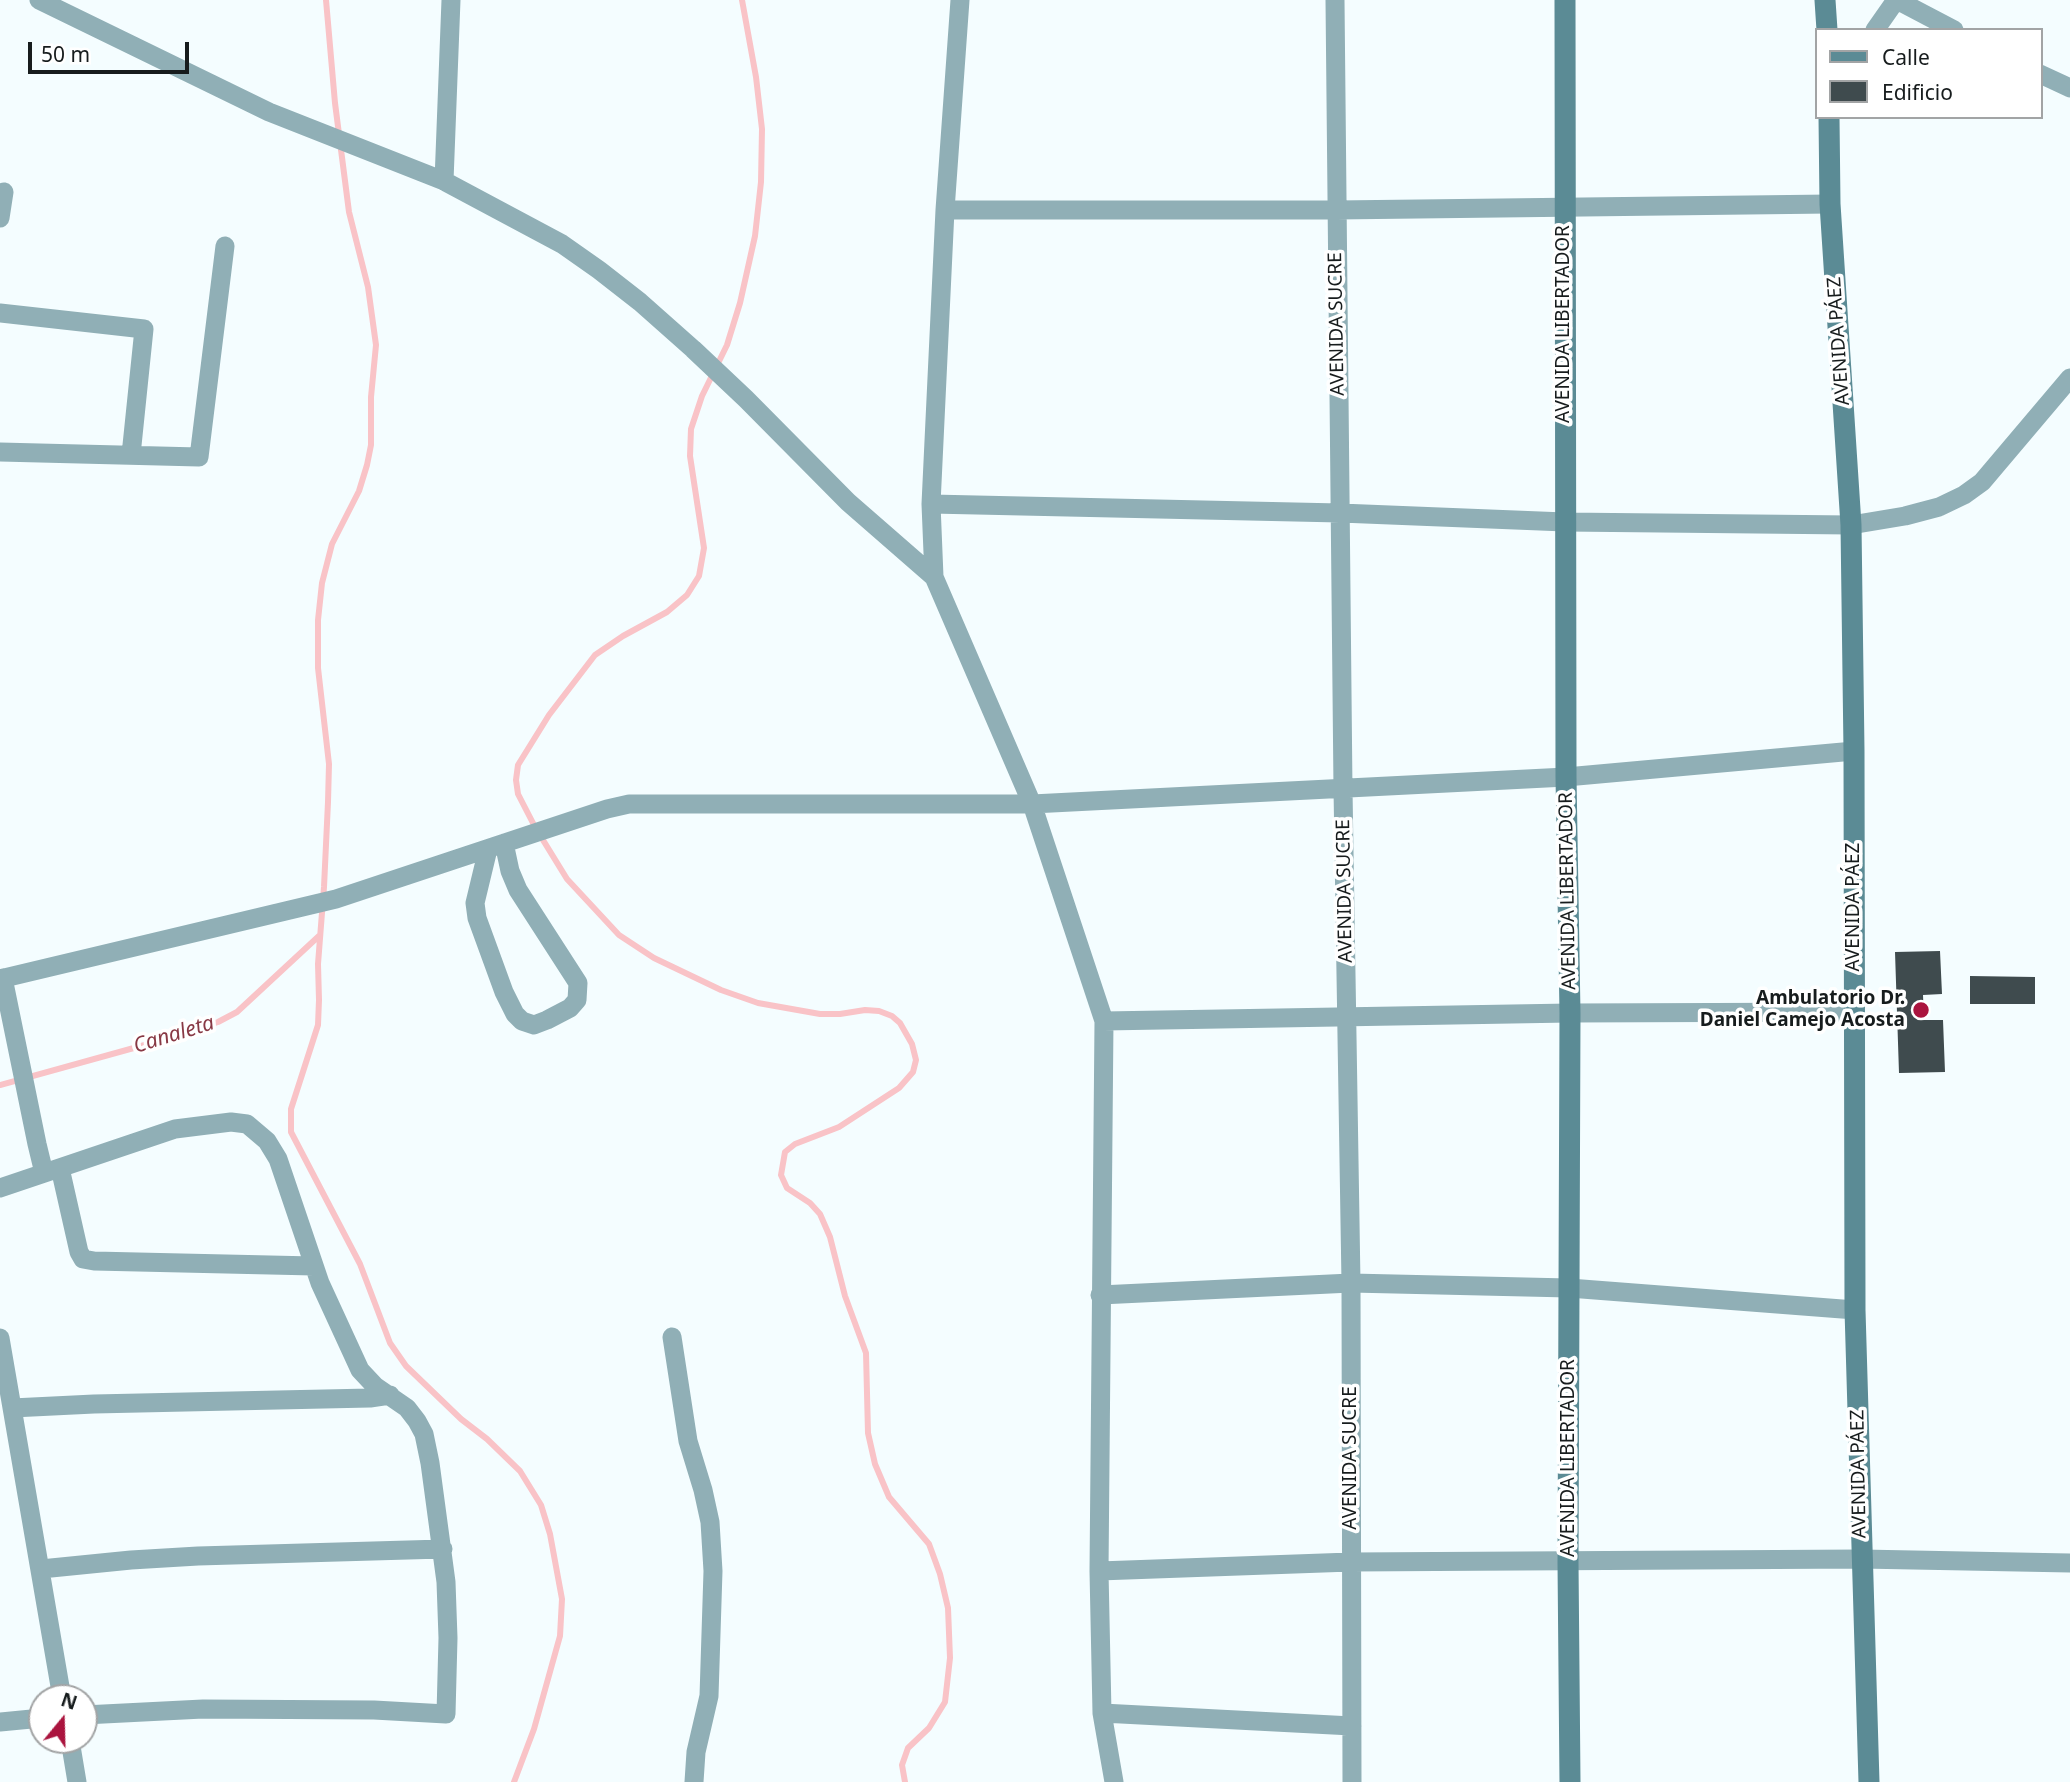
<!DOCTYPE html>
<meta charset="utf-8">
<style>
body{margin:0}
#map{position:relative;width:2070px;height:1782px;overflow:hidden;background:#f4fdff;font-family:"Noto Sans",sans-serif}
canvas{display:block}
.legend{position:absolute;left:1815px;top:28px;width:228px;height:91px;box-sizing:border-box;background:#fff;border:2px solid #a2a4a5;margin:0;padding:9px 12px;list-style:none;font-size:21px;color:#171c1d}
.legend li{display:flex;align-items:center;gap:14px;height:35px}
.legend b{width:35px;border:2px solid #a2a4a5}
.north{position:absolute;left:28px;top:1684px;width:70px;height:70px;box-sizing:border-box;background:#fff;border:2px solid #a2a4a5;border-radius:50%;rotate:19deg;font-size:19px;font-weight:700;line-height:28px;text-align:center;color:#171c1d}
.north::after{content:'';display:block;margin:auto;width:24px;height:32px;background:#aa143e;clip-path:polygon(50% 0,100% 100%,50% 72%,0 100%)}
.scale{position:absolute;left:28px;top:42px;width:161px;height:32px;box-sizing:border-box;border:4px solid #171c1d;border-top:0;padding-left:9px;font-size:21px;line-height:24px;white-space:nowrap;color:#171c1d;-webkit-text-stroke:5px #fff;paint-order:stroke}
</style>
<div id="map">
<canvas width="2070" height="1782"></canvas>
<ul class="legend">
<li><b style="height:9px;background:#5b8b95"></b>Calle</li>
<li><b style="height:19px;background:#3f4b4e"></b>Edificio</li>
</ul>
<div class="north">N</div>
<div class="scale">50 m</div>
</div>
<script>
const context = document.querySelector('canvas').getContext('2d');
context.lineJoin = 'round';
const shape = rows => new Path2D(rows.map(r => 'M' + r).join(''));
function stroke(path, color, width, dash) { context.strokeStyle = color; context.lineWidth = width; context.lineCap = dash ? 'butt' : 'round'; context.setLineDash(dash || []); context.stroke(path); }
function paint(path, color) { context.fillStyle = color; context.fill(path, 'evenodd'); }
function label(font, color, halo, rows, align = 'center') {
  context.font = font + ' "Noto Sans",sans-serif'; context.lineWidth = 7; context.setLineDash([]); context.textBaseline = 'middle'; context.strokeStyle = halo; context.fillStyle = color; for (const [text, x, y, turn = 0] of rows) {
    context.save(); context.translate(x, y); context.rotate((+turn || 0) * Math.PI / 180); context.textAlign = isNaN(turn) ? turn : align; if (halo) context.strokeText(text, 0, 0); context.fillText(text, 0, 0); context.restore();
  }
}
stroke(shape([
 [326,0,335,103,349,212,368,287,376,345,371,397,371,445,367,465,359,491,332,544,322,583,318,620,318,668,329,764,328,802,324,887,318,964,319,1000,318,1025,291,1109,291,1132,360,1264,390,1343,406,1366,461,1419,487,1439,520,1471,541,1505,550,1534,562,1599,560,1636,534,1729,514,1782],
 [742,0,756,77,762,129,761,182,755,236,740,303,727,345,702,396,691,429,690,456,704,548,699,576,687,595,667,612,623,636,595,655,549,715,518,765,516,780,518,794,535,827,567,879,619,935,654,958,721,990,758,1003,820,1014,840,1014,865,1010,879,1011,892,1016,900,1023,912,1044,916,1060,913,1072,899,1088,839,1127,795,1144,785,1152,781,1175,787,1188,810,1203,820,1214,830,1237,845,1296,866,1353,868,1433,875,1464,889,1497,929,1544,940,1574,948,1608,950,1658,945,1702,929,1728,908,1748,902,1765,905,1782],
 [0,1085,177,1036,218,1022,237,1012,320,935]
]), '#f9c3c7', 6);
paint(shape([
 [1940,951,1942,994,1923,995,1924,1020,1943,1020,1945,1072,1899,1073,1895,952],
 [1970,976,2035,977,2035,1004,1970,1004]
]), '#3f4b4e');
stroke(shape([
 [39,0,269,112,444,181,562,244,599,270,640,302,693,349,746,399,848,502,934,577],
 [960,0,945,210,931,504,934,577,1032,804,1104,1021,1099,1571,1102,1713,1114,1782],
 [1335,0,1343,789,1351,1283,1352,1782],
 [1897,0,1954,30],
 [1875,30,1896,0],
 [2040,74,2070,88],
 [444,181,451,0],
 [945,210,1336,210,1830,204],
 [0,218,4,192],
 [0,313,144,329,131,455],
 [0,452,199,457,225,246],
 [931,504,1340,513,1565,522,1851,525,1905,516,1939,507,1964,495,1982,482,2070,378],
 [488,849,475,903,477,918,504,992,515,1014,522,1021,534,1025,547,1020,570,1008,577,1000,578,983,518,890,510,871,504,843],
 [3,978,37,1144,44,1173],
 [0,979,336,899,607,809,629,804,1032,804,1566,777,1854,751],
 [1104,1021,1570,1013,1855,1012],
 [60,1168,79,1252,83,1259,94,1261,314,1266],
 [0,1188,175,1129,231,1122,247,1124,267,1141,278,1159,320,1283,360,1370,375,1386,407,1408,417,1421,424,1434,430,1463,446,1582,448,1638,446,1714,374,1710,203,1709,84,1715],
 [1100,1295,1351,1283,1569,1288,1855,1310],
 [672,1337,688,1441,703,1490,710,1522,713,1571,709,1696,696,1752,694,1782],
 [0,1338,62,1698],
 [12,1408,94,1404,370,1398,390,1395],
 [41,1569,131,1560,198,1556,443,1549],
 [1099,1571,1351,1562,1861,1559,2070,1563],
 [1102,1713,1352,1726],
 [0,1722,42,1718],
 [70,1740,77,1782]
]), '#90afb6', 19);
stroke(shape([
 [1565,0,1566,777,1570,1013,1568,1562,1570,1782],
 [1825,0,1827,30],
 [1829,117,1830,204,1851,525,1854,751,1855,1310,1869,1782]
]), '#5b8b95', 21);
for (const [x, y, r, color] of [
 [1921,1010,9,"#aa143e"]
]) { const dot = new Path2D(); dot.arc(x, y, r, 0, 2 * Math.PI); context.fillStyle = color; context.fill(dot); stroke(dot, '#fff', 2.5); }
label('19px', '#171c1d', '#fff', [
 ["AVENIDA SUCRE",1337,324,-91],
 ["AVENIDA LIBERTADOR",1564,324,-90],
 ["AVENIDA PÁEZ",1839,341,-94],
 ["AVENIDA SUCRE",1345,891,-91],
 ["AVENIDA LIBERTADOR",1568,891,-91],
 ["AVENIDA PÁEZ",1854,907,-90],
 ["AVENIDA SUCRE",1351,1458,-90],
 ["AVENIDA LIBERTADOR",1569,1458,-90],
 ["AVENIDA PÁEZ",1859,1474,-91]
]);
label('bold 19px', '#171c1d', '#fff', [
 ["Ambulatorio Dr.",1905,999],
 ["Daniel Camejo Acosta",1905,1021]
], 'right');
label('italic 21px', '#883945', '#fff', [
 ["Canaleta",174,1035,-17]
]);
</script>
